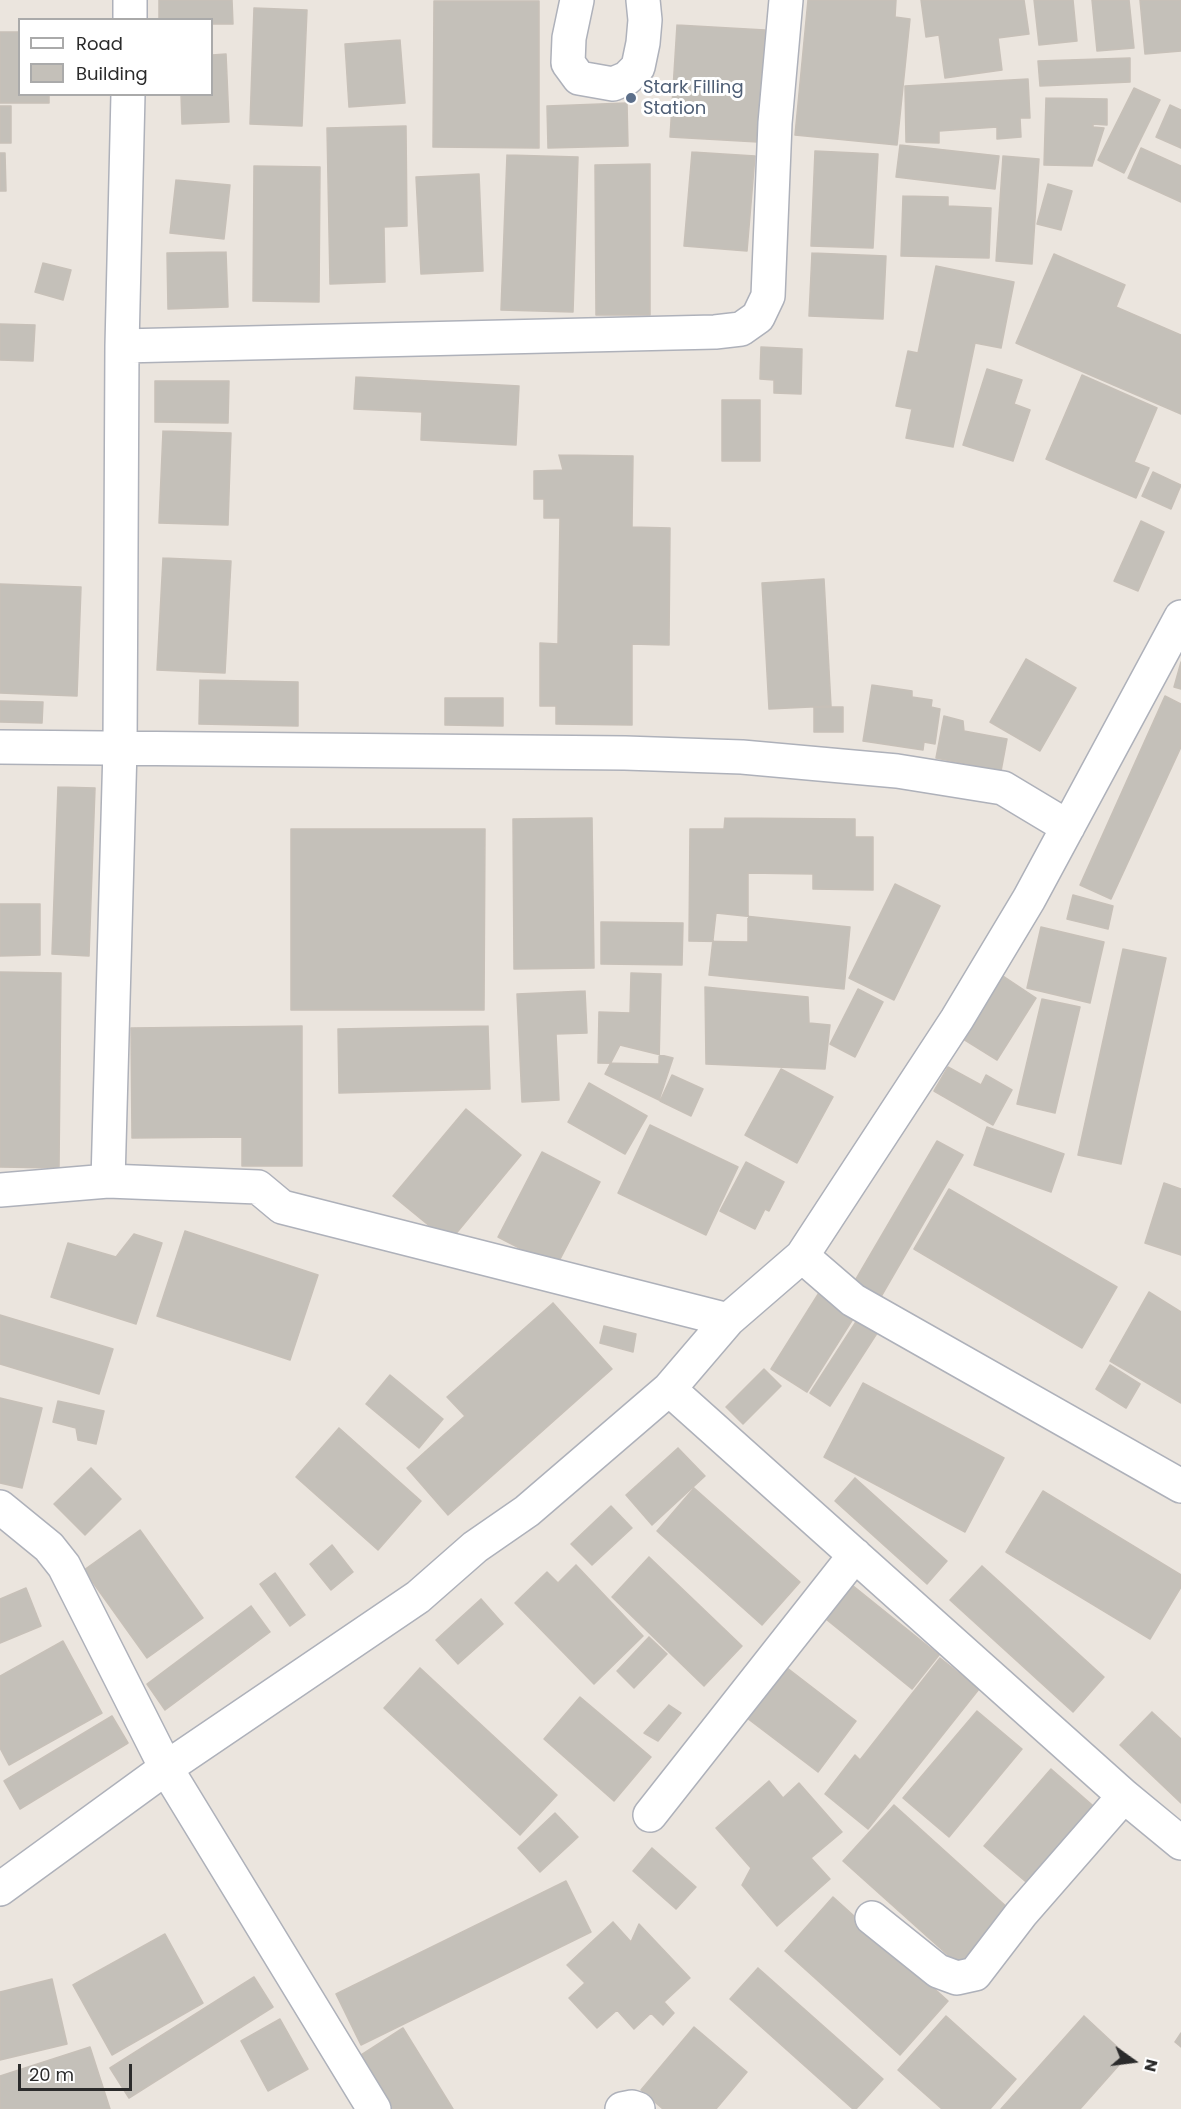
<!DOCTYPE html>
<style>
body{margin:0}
#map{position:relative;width:1181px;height:2109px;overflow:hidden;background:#ebe5de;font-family:Poppins,sans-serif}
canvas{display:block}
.legend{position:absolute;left:18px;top:18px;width:195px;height:78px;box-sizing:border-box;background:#fff;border:2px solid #aaa;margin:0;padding:8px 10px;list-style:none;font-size:18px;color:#2b2b2b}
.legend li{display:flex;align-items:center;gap:12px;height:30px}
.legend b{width:30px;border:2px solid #aaa}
.north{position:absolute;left:1103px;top:2031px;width:60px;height:60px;-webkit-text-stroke:4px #fff;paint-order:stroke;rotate:104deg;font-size:16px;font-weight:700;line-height:24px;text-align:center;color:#2b2b2b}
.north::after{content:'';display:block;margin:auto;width:21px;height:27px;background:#2b2b2b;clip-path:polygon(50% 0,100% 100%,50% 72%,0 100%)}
.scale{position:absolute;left:18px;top:2064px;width:114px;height:27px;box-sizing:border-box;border:3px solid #2b2b2b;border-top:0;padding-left:8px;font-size:18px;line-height:21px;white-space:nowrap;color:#2b2b2b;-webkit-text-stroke:4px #fff;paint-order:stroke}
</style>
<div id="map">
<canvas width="1181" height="2109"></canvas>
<ul class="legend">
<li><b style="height:8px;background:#fff"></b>Road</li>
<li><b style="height:16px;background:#c4c0b9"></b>Building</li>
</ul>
<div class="north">N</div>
<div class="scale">20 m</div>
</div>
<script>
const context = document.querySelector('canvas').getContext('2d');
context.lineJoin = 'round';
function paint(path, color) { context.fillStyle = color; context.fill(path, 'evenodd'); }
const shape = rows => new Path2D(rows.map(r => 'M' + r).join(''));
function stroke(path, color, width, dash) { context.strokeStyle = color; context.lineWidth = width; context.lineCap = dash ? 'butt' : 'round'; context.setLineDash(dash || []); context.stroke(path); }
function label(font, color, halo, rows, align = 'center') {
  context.font = font + ' Poppins,sans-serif'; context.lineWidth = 6; context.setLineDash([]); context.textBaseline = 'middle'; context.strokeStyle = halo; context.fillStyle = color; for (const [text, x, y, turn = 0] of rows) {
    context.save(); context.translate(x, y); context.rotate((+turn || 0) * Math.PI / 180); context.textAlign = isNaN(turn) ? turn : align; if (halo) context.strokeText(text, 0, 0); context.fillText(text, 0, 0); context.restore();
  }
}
const building = shape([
 [159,0,232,0,233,24,212,24,212,20,159,20,159,0],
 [808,0,896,0,895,17,910,19,897,145,795,135,808,0],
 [921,0,1024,0,1029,34,998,38,1002,70,945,78,939,35,926,37,921,0],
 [1034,0,1073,0,1077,41,1039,45,1034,0],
 [1092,0,1129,0,1134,48,1097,51,1092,0],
 [1140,0,1181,0,1181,51,1145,54,1140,0],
 [434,1,539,1,539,148,433,147,434,1],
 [254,8,307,10,302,126,250,124,254,8],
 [677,25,765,30,758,142,670,137,677,25],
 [0,32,20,32,20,94,49,94,49,103,0,103,0,32],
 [400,40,405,103,349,107,345,44,400,40],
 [226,54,229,122,182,124,181,94,212,94,212,55,226,54],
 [1130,58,1130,82,1040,86,1038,61,1130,58],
 [1028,79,1030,118,1020,118,1021,137,997,139,997,127,939,131,939,143,906,142,905,86,1028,79],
 [1134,88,1160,100,1124,173,1098,160,1134,88],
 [1046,98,1107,99,1107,125,1093,124,1093,127,1104,128,1092,166,1044,165,1046,98],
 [627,103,628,146,548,148,547,106,627,103],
 [1170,105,1181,110,1181,148,1156,137,1170,105],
 [0,106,11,106,11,143,0,143,0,106],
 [406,126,407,226,384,227,385,282,330,284,327,128,406,126],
 [900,145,999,156,995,189,896,177,900,145],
 [1141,148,1181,166,1181,202,1128,178,1141,148],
 [815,151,878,154,873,248,811,246,815,151],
 [692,152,755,156,747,251,684,246,692,152],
 [0,153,5,153,6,191,0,191,0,153],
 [507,155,578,157,573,312,501,310,507,155],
 [1003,156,1039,159,1032,264,996,261,1003,156],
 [650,164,650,315,596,315,595,165,650,164],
 [254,166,320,167,319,302,253,301,254,166],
 [479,174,483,271,421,274,416,177,479,174],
 [176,180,230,185,224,239,170,233,176,180],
 [1048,184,1072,191,1061,230,1037,224,1048,184],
 [903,196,948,197,948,206,991,208,989,258,901,256,903,196],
 [226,252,228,307,168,309,167,253,226,252],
 [812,253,886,256,883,319,809,316,812,253],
 [1054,254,1125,285,1116,307,1181,335,1181,414,1016,343,1054,254],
 [43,263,71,270,63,300,35,292,43,263],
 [936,266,1014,282,1001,348,975,343,953,447,906,438,912,409,896,406,908,351,918,353,936,266],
 [0,324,35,325,33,361,0,360,0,324],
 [761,347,802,349,801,394,774,393,774,380,760,379,761,347],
 [987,369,1022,380,1014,404,1030,410,1013,461,963,445,987,369],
 [1082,375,1157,408,1134,462,1149,468,1136,498,1046,459,1082,375],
 [356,377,519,386,516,445,421,440,422,412,354,409,356,377],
 [155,381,229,381,228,423,155,422,155,381],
 [722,400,760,400,760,461,722,461,722,400],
 [163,431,231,433,228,525,159,523,163,431],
 [559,455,633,456,632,527,670,528,669,645,632,644,632,725,556,724,556,706,540,706,540,643,558,644,560,518,544,518,544,499,534,499,534,471,563,470,559,455],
 [1153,472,1181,485,1171,509,1142,496,1153,472],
 [1141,521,1164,532,1138,591,1114,581,1141,521],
 [163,558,231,561,225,673,157,670,163,558],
 [824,579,831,706,769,709,762,583,824,579],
 [0,584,81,587,77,696,0,693,0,584],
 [1026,659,1076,688,1040,751,990,722,1026,659],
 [1181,662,1181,689,1174,687,1181,662],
 [200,680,298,682,298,726,199,724,200,680],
 [872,685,912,691,912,697,932,700,931,707,940,709,935,744,924,742,923,750,863,741,872,685],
 [1165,696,1181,704,1181,747,1111,899,1080,885,1165,696],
 [445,698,503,698,503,726,445,725,445,698],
 [0,701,43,702,42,723,0,722,0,701],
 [814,707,843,707,843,732,814,732,814,707],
 [944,716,963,721,964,731,1007,739,1001,771,936,758,944,716],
 [58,787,95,788,89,956,52,954,58,787],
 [592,818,594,968,514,969,513,819,592,818],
 [725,818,855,819,855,837,873,837,873,890,813,889,813,874,748,873,748,942,689,941,690,829,724,829,725,818],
 [291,829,485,829,484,1010,291,1010,291,829],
 [895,884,940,906,894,1000,849,978,895,884],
 [1073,895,1113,906,1108,929,1067,919,1073,895],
 [0,904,40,904,40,955,0,956,0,904],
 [716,913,850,927,844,989,709,975,716,913],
 [601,922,683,923,682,965,601,964,601,922],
 [1041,927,1104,942,1090,1003,1027,988,1041,927],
 [1123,949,1166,958,1121,1164,1078,1155,1123,949],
 [0,972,61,973,59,1168,0,1167,0,972],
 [631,973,661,974,659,1064,598,1063,599,1012,630,1013,631,973],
 [1000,974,1036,998,997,1060,960,1037,1000,974],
 [705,987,808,997,809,1023,830,1025,825,1069,706,1064,705,987],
 [858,989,883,1002,855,1057,830,1044,858,989],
 [585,991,587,1033,556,1034,559,1100,522,1102,517,994,585,991],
 [1042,999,1080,1007,1055,1113,1017,1104,1042,999],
 [302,1026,302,1166,242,1166,242,1137,132,1138,131,1028,302,1026],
 [488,1026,490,1089,339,1093,338,1029,488,1026],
 [620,1045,673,1058,659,1100,605,1074,620,1045],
 [948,1067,981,1085,986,1075,1012,1090,993,1125,934,1091,948,1067],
 [781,1069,833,1097,797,1163,745,1135,781,1069],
 [672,1075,703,1089,691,1116,660,1101,672,1075],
 [589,1083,647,1116,625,1154,568,1122,589,1083],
 [466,1109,521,1155,449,1242,393,1196,466,1109],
 [650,1125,738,1167,706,1235,618,1193,650,1125],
 [987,1127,1064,1154,1051,1192,974,1165,987,1127],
 [937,1141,963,1155,875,1307,849,1291,937,1141],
 [542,1152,600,1182,556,1267,498,1237,542,1152],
 [746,1162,784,1182,769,1211,765,1209,755,1229,720,1211,746,1162],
 [1164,1183,1181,1189,1181,1255,1145,1243,1164,1183],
 [949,1189,1117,1287,1082,1348,914,1249,949,1189],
 [185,1231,318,1275,290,1360,157,1316,185,1231],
 [134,1234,162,1243,136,1324,51,1297,68,1243,116,1257,134,1234],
 [822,1288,858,1311,807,1392,771,1369,822,1288],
 [1149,1292,1181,1312,1181,1403,1110,1361,1149,1292],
 [553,1303,612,1369,448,1515,407,1468,465,1416,447,1397,553,1303],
 [861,1314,881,1327,830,1406,810,1393,861,1314],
 [0,1315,113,1349,99,1394,0,1364,0,1315],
 [604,1326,636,1334,633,1352,600,1343,604,1326],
 [1110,1365,1140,1384,1126,1408,1096,1389,1110,1365],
 [764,1369,781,1386,743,1424,726,1407,764,1369],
 [390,1375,443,1419,419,1448,366,1404,390,1375],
 [863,1383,1004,1458,965,1532,824,1457,863,1383],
 [0,1398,42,1408,22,1488,0,1483,0,1398],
 [58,1401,104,1411,96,1444,78,1440,76,1428,53,1422,58,1401],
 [339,1428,421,1501,378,1550,296,1477,339,1428],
 [678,1448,705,1476,652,1525,626,1495,678,1448],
 [91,1468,121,1499,85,1535,54,1504,91,1468],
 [855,1478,947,1561,927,1584,835,1501,855,1478],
 [694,1488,800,1582,762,1625,657,1531,694,1488],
 [1043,1491,1181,1575,1181,1587,1150,1639,1006,1552,1043,1491],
 [611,1506,632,1528,592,1565,571,1544,611,1506],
 [140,1530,203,1618,147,1658,84,1570,140,1530],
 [332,1545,353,1572,331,1590,310,1564,332,1545],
 [649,1557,742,1646,704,1686,612,1597,649,1557],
 [576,1565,643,1636,594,1684,515,1603,547,1572,558,1583,576,1565],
 [982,1566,1104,1677,1073,1712,950,1600,982,1566],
 [275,1573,305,1615,290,1626,260,1584,275,1573],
 [847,1581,939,1655,912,1689,821,1615,847,1581],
 [26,1588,41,1626,0,1643,0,1599,26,1588],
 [481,1599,503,1624,458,1664,436,1640,481,1599],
 [251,1606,270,1632,165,1710,147,1684,251,1606],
 [649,1637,667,1654,634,1688,617,1671,649,1637],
 [63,1641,102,1713,9,1765,0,1748,0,1676,63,1641],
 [940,1658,979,1689,868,1829,825,1794,855,1755,860,1760,940,1658],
 [782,1664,856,1721,818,1772,743,1715,782,1664],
 [420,1668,557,1795,520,1835,384,1708,420,1668],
 [580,1697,651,1757,614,1801,544,1739,580,1697],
 [669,1705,681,1713,658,1741,644,1733,669,1705],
 [977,1711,1022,1749,949,1837,903,1798,977,1711],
 [1152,1712,1181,1739,1181,1803,1120,1745,1152,1712],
 [112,1716,128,1743,20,1809,4,1781,112,1716],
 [1051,1769,1099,1811,1032,1887,984,1846,1051,1769],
 [769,1781,783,1798,799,1783,842,1832,811,1858,830,1879,777,1926,742,1885,751,1868,716,1828,769,1781],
 [894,1805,1009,1909,959,1965,843,1861,894,1805],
 [555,1813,578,1837,540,1872,518,1848,555,1813],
 [652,1848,696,1887,676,1909,633,1871,652,1848],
 [566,1881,591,1932,361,2045,336,1994,566,1881],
 [833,1897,948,2001,900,2055,785,1951,833,1897],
 [613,1922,631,1942,639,1924,690,1978,664,2002,674,2013,663,2025,651,2013,634,2029,617,2010,597,2028,569,1998,585,1983,567,1965,613,1922],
 [165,1934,203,2003,112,2055,73,1985,165,1934],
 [758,1968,883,2079,856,2109,853,2109,730,1999,758,1968],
 [254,1977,273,2007,129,2098,110,2068,254,1977],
 [52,1979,67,2044,0,2060,0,1992,52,1979],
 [946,2016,1016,2079,990,2109,942,2109,898,2070,946,2016],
 [1084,2016,1127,2056,1080,2109,1001,2109,1084,2016],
 [280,2019,308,2069,268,2091,241,2041,280,2019],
 [694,2027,747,2072,716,2109,663,2109,641,2090,694,2027],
 [403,2028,453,2109,390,2109,358,2057,403,2028],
 [1181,2033,1181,2047,1175,2042,1181,2033],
 [90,2047,110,2109,0,2109,0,2076,90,2047]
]);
paint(building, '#c4c0b9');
stroke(building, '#c7c0b8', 1.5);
const minor = shape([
 [577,0,569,38,568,63,579,78,613,84,627,78,638,67,643,43,645,20,643,0],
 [130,20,130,0],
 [122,346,715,332,741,329,758,317,768,296,775,123,786,0],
 [0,747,625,753,742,757,897,771,1003,788,1068,827],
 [108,1181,120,748,122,346,128,94],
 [0,1190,108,1181,258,1187,282,1207,728,1320],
 [802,1256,853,1300,1181,1486],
 [669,1389,1124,1796,1181,1843],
 [0,1507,49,1547,64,1566,166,1768,374,2109],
 [650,1815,855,1555],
 [0,1889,166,1768,418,1597,475,1547,527,1511,669,1389,728,1320,802,1256,957,1019,1029,899,1181,617],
 [872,1918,938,1971,957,1978,975,1974,1021,1914,1124,1796],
 [622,2109,632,2107,638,2109]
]);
stroke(minor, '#aeb1ba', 36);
stroke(minor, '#fff', 33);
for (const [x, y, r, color] of [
 [631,98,6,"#5c6f8a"]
]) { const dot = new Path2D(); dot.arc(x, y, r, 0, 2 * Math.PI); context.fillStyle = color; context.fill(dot); stroke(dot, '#fff', 2); }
label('18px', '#4e5e75', '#fff', [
 ["Stark Filling",643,88],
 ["Station",643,109]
], 'left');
</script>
